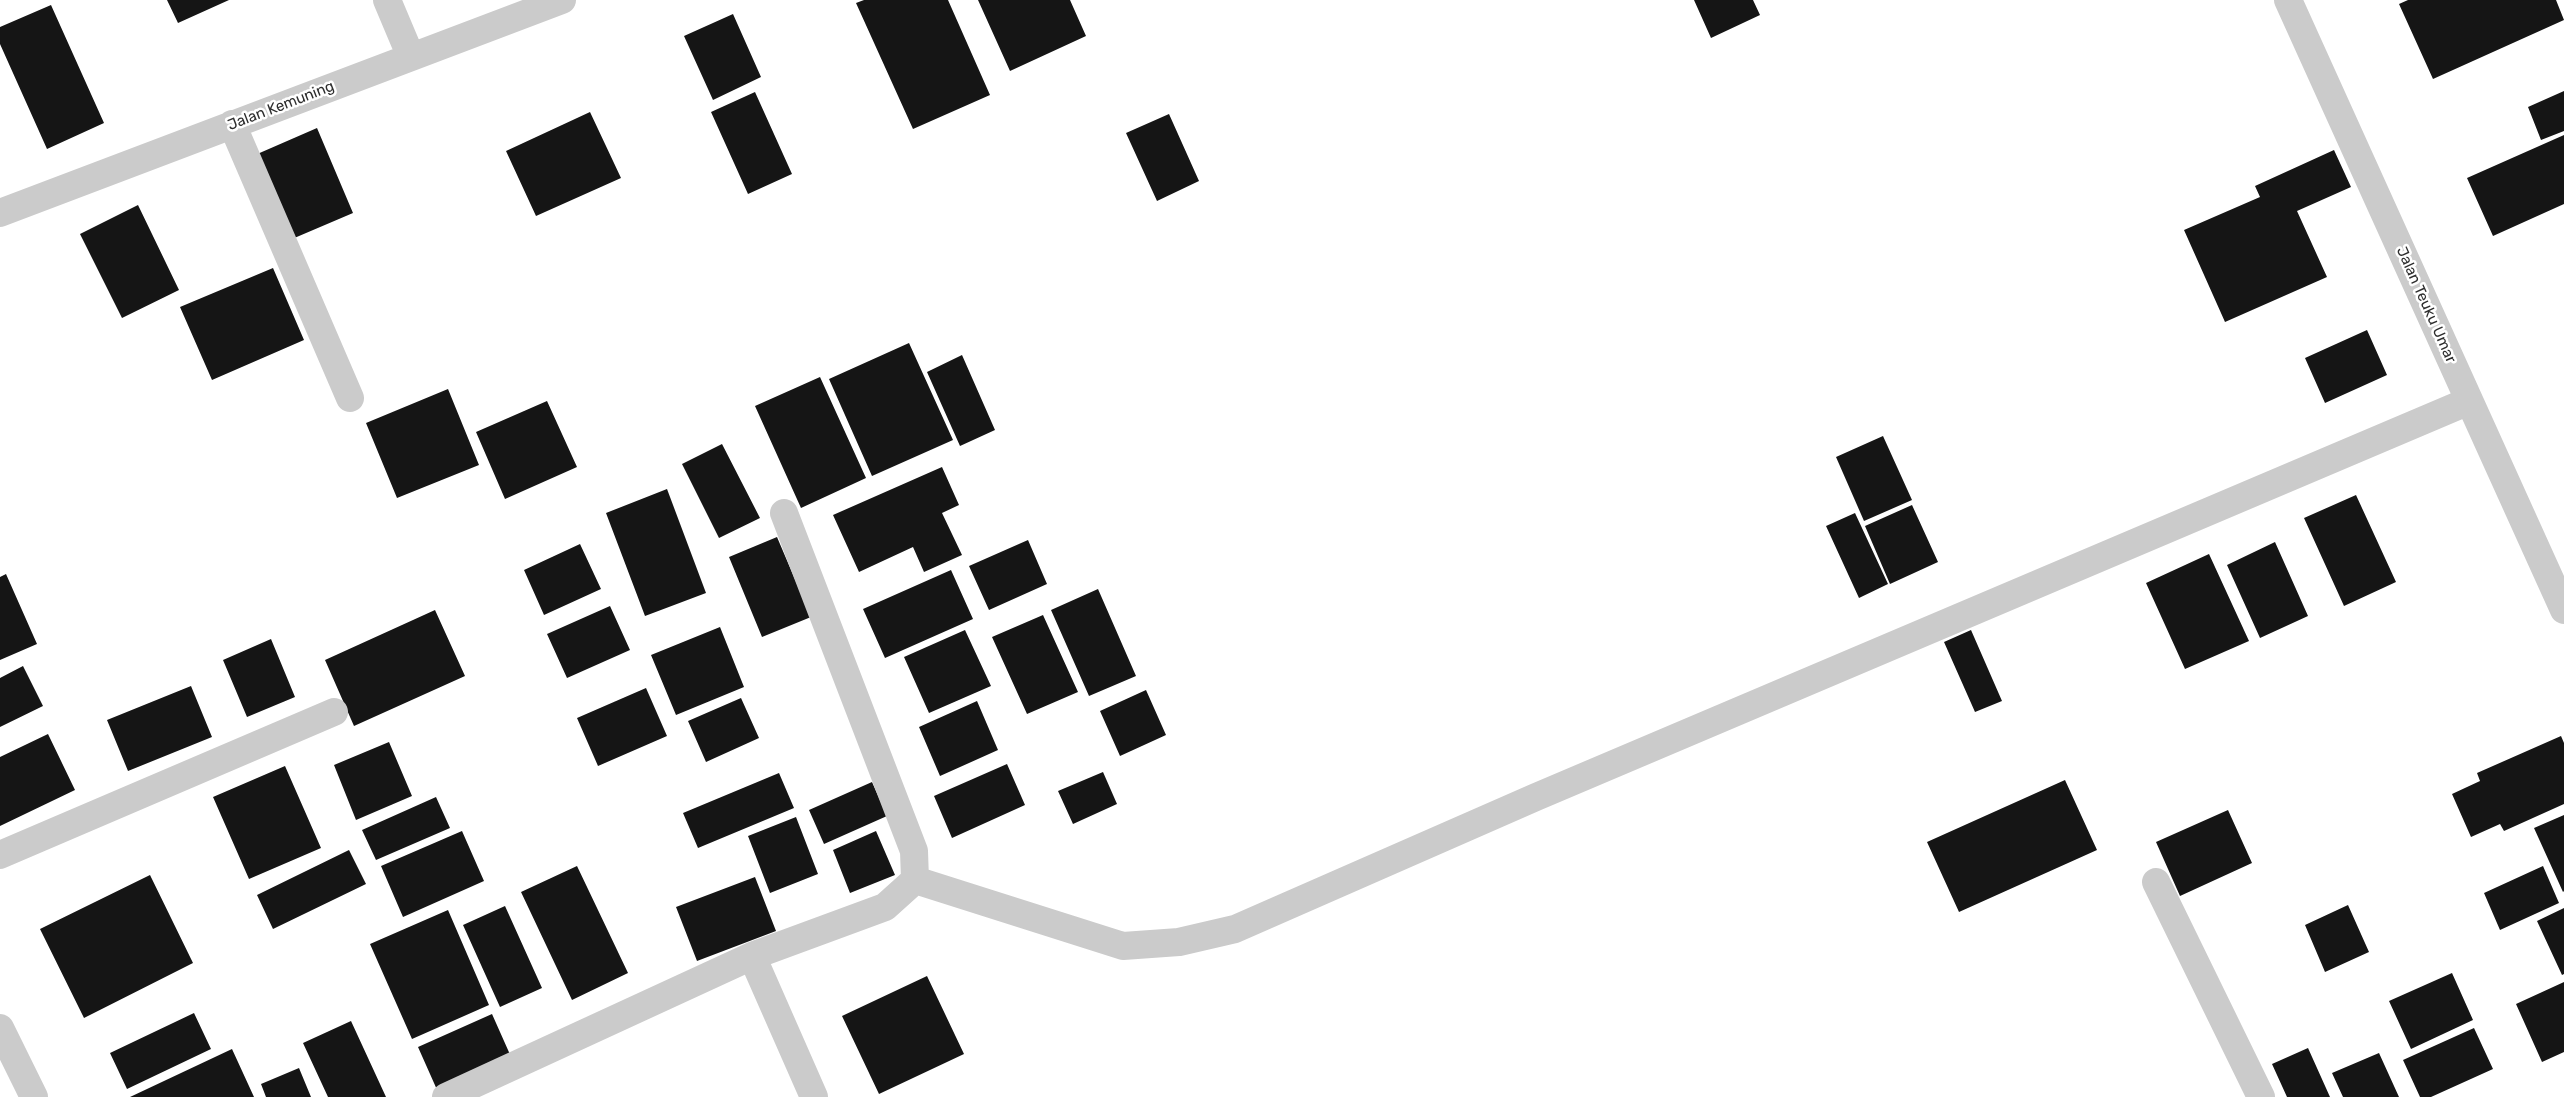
<!DOCTYPE html>
<style>
body{margin:0}
canvas{display:block;background:#fff}
</style>
<canvas width="2564" height="1097"></canvas>
<script>
const context = document.querySelector('canvas').getContext('2d');
context.lineJoin = 'round';
function paint(path, color) { context.fillStyle = color; context.fill(path, 'evenodd'); }
const shape = rows => new Path2D(rows.map(r => 'M' + r).join(''));
function stroke(path, color, width, dash) { context.strokeStyle = color; context.lineWidth = width; context.lineCap = dash ? 'butt' : 'round'; context.setLineDash(dash || []); context.stroke(path); }
function label(font, color, halo, rows, align = 'center') {
  context.font = font + ' Rubik,sans-serif'; context.lineWidth = 5; context.setLineDash([]); context.textBaseline = 'middle'; context.strokeStyle = halo; context.fillStyle = color; for (const [text, x, y, turn = 0] of rows) {
    context.save(); context.translate(x, y); context.rotate((+turn || 0) * Math.PI / 180); context.textAlign = isNaN(turn) ? turn : align; if (halo) context.strokeText(text, 0, 0); context.fillText(text, 0, 0); context.restore();
  }
}
paint(shape([
 [167,0,229,0,178,23],
 [864,0,948,0,990,95,913,129,856,3],
 [978,0,1070,0,1086,36,1010,71],
 [1694,0,1753,0,1760,15,1711,38],
 [2408,0,2556,0,2564,20,2433,79,2399,4],
 [51,5,104,123,47,149,0,44,0,27],
 [733,14,761,77,713,100,684,36],
 [2564,91,2564,131,2541,140,2528,107],
 [755,92,792,174,748,194,711,112],
 [590,112,621,178,536,216,506,151],
 [1169,114,1199,181,1157,201,1126,133],
 [317,128,353,213,292,239,255,155],
 [2564,135,2564,204,2493,236,2467,178],
 [2334,150,2351,187,2297,211,2327,277,2225,322,2184,230,2260,197,2255,186],
 [138,205,179,290,122,318,80,234],
 [273,268,304,340,212,380,180,307],
 [2367,330,2387,375,2325,403,2305,358],
 [909,343,953,440,872,476,829,379],
 [962,355,995,430,960,446,927,372],
 [820,377,866,478,801,508,755,406],
 [448,389,479,465,397,498,366,423],
 [547,401,577,467,505,499,476,432],
 [1883,436,1912,500,1864,521,1836,457],
 [722,444,760,518,719,538,682,464],
 [942,467,959,505,942,513,962,555,924,572,913,547,859,572,833,515],
 [667,489,706,593,645,616,606,513],
 [2356,495,2396,582,2344,606,2304,518],
 [1912,505,1938,562,1890,584,1865,526],
 [1855,513,1888,584,1859,598,1826,526],
 [777,537,811,617,762,637,729,557],
 [1028,540,1047,584,989,610,969,566],
 [2275,542,2308,616,2260,638,2227,565],
 [580,544,601,589,544,615,524,570],
 [2209,554,2249,641,2185,669,2146,583],
 [951,570,973,619,885,658,863,609],
 [6,574,37,644,0,660,0,577],
 [1098,589,1136,676,1089,696,1051,610],
 [610,606,630,650,567,678,547,634],
 [435,610,465,676,354,726,325,660],
 [1043,615,1078,692,1027,714,992,637],
 [720,627,744,687,676,715,651,655],
 [965,630,991,686,929,713,904,657],
 [1971,630,2002,701,1975,712,1944,642],
 [271,639,295,697,247,717,223,660],
 [23,666,43,706,0,727,0,678],
 [191,686,212,737,128,771,107,720],
 [646,688,667,736,598,766,577,718],
 [1146,690,1166,735,1120,756,1100,711],
 [741,698,759,738,706,762,688,721],
 [977,701,998,750,940,776,919,727],
 [48,734,75,790,0,826,0,757],
 [2561,736,2564,743,2564,804,2504,831,2500,824,2471,837,2452,794,2480,781,2477,773],
 [389,742,412,796,356,820,334,765],
 [1007,764,1025,805,952,838,934,796],
 [285,766,321,848,249,879,213,797],
 [1103,772,1117,804,1073,824,1058,791],
 [779,773,794,808,698,848,683,813],
 [2065,780,2097,850,1959,912,1927,842],
 [872,782,887,816,824,844,809,810],
 [436,797,450,828,376,860,362,830],
 [2228,810,2252,863,2180,896,2156,842],
 [2564,815,2564,891,2563,892,2534,828],
 [796,817,818,874,770,893,748,836],
 [462,831,484,881,403,917,381,866],
 [876,831,895,875,850,893,833,850],
 [349,850,366,884,273,929,257,895],
 [577,866,628,973,572,1000,521,892],
 [2543,866,2559,903,2500,930,2484,893],
 [150,875,193,963,84,1018,40,929],
 [755,877,776,931,697,961,676,907],
 [2348,905,2369,952,2325,972,2305,925],
 [505,906,542,988,500,1007,463,925],
 [2564,908,2564,974,2562,975,2537,921],
 [448,910,489,1005,412,1039,370,944],
 [2452,973,2473,1020,2411,1049,2389,1001],
 [927,976,964,1054,879,1094,842,1016],
 [2564,982,2564,1052,2542,1062,2516,1004],
 [194,1013,211,1049,127,1089,110,1053],
 [492,1014,512,1059,438,1092,418,1047],
 [351,1021,386,1097,328,1097,303,1043],
 [2474,1028,2493,1069,2431,1097,2420,1097,2403,1060],
 [2308,1048,2330,1097,2287,1097,2272,1064],
 [232,1049,254,1097,130,1097],
 [2379,1053,2399,1097,2343,1097,2332,1073],
 [299,1068,311,1097,266,1097,261,1084]
]), '#151515');
stroke(shape([
 [387,0,411,57],
 [2288,0,2564,610],
 [232,124,350,398],
 [0,213,562,0],
 [784,513,914,851,915,880],
 [0,855,334,712],
 [915,880,1123,946,1179,942,1235,929,1536,797,2469,401],
 [2156,882,2261,1097],
 [752,956,814,1097],
 [0,1028,34,1097],
 [446,1097,752,956,885,907,915,880]
]), '#cbcbcb', 28);
label('15px', '#2e2e2e', '#fff', [
 ["Jalan Kemuning",281,106,-21],
 ["Jalan Teuku Umar",2426,305,66]
]);
</script>
